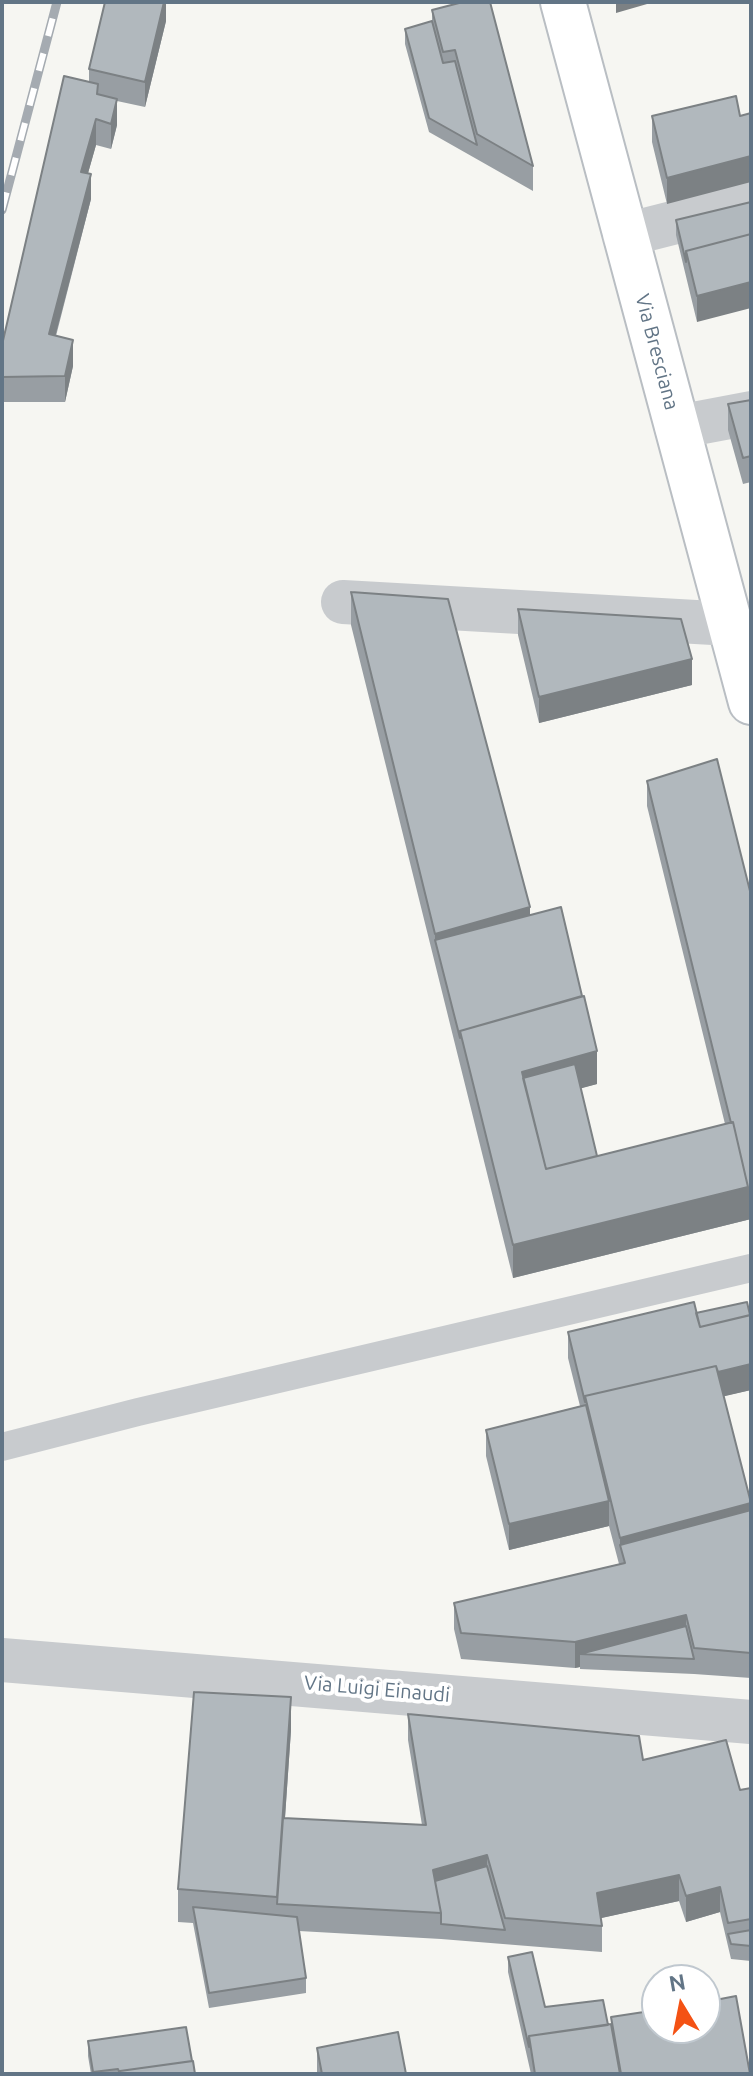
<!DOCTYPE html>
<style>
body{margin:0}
#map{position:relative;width:753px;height:2076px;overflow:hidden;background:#f6f6f2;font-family:Ubuntu,sans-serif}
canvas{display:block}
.frame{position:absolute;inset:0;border:4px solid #627586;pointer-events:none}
.north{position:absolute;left:641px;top:1964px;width:80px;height:80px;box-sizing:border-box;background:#fff;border:2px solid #c0c8cf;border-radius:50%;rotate:350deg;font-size:22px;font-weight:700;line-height:32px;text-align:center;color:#627586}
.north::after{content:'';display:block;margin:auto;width:28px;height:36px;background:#f45214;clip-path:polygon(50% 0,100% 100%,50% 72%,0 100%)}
</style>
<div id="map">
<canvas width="753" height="2076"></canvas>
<div class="frame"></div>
<div class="north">N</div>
</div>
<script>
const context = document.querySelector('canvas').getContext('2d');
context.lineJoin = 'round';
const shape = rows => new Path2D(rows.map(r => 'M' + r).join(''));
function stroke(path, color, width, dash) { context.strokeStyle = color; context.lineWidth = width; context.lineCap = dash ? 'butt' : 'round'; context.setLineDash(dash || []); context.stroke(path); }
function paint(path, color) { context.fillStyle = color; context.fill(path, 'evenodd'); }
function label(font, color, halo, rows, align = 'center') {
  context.font = font + ' Ubuntu,sans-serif'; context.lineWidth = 8; context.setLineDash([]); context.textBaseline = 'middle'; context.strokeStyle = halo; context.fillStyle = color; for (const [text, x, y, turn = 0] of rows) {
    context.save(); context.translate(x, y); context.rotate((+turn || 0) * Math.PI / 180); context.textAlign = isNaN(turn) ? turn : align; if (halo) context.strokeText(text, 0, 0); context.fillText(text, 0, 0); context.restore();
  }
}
const secondary = shape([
 [563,2,751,702]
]);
stroke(secondary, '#b9bec3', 48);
stroke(shape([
 [2,1447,138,1412,751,1268]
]), '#c8cbce', 28);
stroke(shape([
 [625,235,751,203],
 [677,427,751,413],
 [343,602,731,624],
 [2,1660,751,1722]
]), '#c8cbce', 44);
stroke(secondary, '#fff', 44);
const rail = shape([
 [2,210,57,2]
]);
stroke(rail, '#a5abb1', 9);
stroke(rail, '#fff', 6, [18]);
paint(shape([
 [166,2,166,21,145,107,117,101,117,125,111,149,96,145,88,173,91,199,56,336,73,366,65,402,2,402,2,345,89,82,89,69],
 [432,10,533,166,533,191,429,132,405,44,405,29,432,22],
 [736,96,667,204,652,142,652,116],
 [751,202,697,322,676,235,676,220],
 [751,400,751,482,743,484,728,430,728,404],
 [351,592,530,915,597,1084,581,1088,597,1156,725,1124,647,806,647,781,717,759,751,1219,513,1278,351,625],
 [518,609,692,685,539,723,518,635],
 [696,1313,751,1390,724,1396,751,1503,751,1678,694,1674,580,1669,580,1667,575,1668,461,1659,454,1629,454,1603,619,1564,609,1526,509,1550,486,1456,486,1430,580,1406,568,1358,568,1332],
 [408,1714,643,1760,740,1790,751,1788,751,1961,731,1959,720,1912,686,1922,679,1901,601,1918,602,1926,602,1952,441,1939,299,1931,306,1978,306,1993,209,2008,193,1923,178,1922,178,1889,291,1730,285,1818,422,1825,408,1740],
 [508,1957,545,2007,608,2025,611,2024,611,2017,750,2074,531,2074,508,1972],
 [88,2041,192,2061,195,2074,91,2074,88,2056],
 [317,2048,406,2074,317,2074]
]), '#989ea3');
paint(shape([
 [164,2,166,2,166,21,145,107,145,82],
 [616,2,654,2,616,13],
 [117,99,117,125,111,149,111,124],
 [96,119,96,145,81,198,81,172],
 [751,156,751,182,667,204,667,178],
 [91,174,91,199,49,360,49,334],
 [751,282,751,308,697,322,697,296],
 [73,340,73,366,65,402,65,376],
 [692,659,692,685,539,723,539,697],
 [530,907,530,939,435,940,435,934],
 [597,1051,597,1084,528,1103,522,1072],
 [748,1187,751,1193,751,1219,513,1278,513,1245],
 [751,1364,751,1390,593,1427,587,1403],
 [609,1501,609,1526,509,1550,509,1524],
 [751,1503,751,1535,620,1545,620,1571,620,1538],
 [686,1615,686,1641,580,1654,580,1667,575,1668,575,1642],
 [291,1697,291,1730,279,1904,277,1904],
 [487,1855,487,1880,436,1895,433,1870],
 [679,1875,679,1901,597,1919,597,1893],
 [720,1887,720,1912,686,1922,686,1896]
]), '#7c8184');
const building = shape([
 [105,2,164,2,145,82,89,69,105,2],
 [463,2,490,2,533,166,477,134,455,50,443,52,432,10,463,2],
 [432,21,443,63,455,61,477,145,429,118,405,29,432,21],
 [64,76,98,84,97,94,117,99,111,124,96,119,81,172,91,174,49,334,73,340,65,376,2,377,2,345,64,76],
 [736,96,740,116,751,113,751,156,667,178,652,116,736,96],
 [751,202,751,234,686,251,686,262,676,220,751,202],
 [751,234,751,282,697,296,686,251,751,234],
 [751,400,751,456,743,458,728,404,751,400],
 [351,592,448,599,530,907,435,934,351,592],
 [518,609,681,619,692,659,539,697,518,609],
 [717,759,751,895,751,1193,748,1194,748,1187,733,1122,731,1123,647,781,717,759],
 [561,907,582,996,460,1031,460,1038,435,940,561,907],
 [584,996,597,1051,522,1072,546,1169,733,1122,748,1187,513,1245,460,1031,584,996],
 [575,1064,597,1156,546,1169,523,1078,575,1064],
 [694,1302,700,1327,751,1315,751,1364,718,1372,716,1366,585,1396,585,1402,568,1332,694,1302],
 [747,1302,750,1315,700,1327,696,1313,747,1302],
 [716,1366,751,1503,620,1538,585,1396,716,1366],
 [586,1405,609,1501,509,1524,486,1430,586,1405],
 [751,1510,751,1653,694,1648,686,1615,575,1642,461,1633,454,1603,625,1563,620,1545,751,1510],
 [686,1626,694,1659,580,1654,686,1626],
 [194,1692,291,1697,277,1897,178,1889,194,1692],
 [408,1714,639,1736,643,1760,726,1740,740,1790,751,1788,751,1919,728,1923,720,1887,686,1896,679,1875,597,1893,602,1926,505,1918,487,1855,433,1870,441,1913,277,1904,283,1818,426,1825,408,1714],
 [487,1866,505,1930,441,1924,441,1913,435,1881,487,1866],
 [193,1907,297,1917,306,1978,209,1993,193,1907],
 [751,1930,751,1946,731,1944,728,1934,751,1930],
 [532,1952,545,2007,603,2000,608,2025,529,2036,529,2047,508,1957,532,1952],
 [736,1996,750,2074,621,2074,611,2017,657,2010,657,2028,705,2028,705,2002,736,1996],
 [611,2024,620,2074,535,2074,529,2036,611,2024],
 [186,2027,192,2061,120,2071,120,2074,118,2069,93,2072,88,2041,186,2027],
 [398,2032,406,2074,322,2074,317,2048,398,2032],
 [193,2061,195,2074,120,2074,120,2071,193,2061]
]);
paint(building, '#b1b8bd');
stroke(building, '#7c8184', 2);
label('20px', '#627586', '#fff', [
 ["Via Bresciana",657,352,75],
 ["Via Luigi Einaudi",377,1689,5]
]);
</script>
